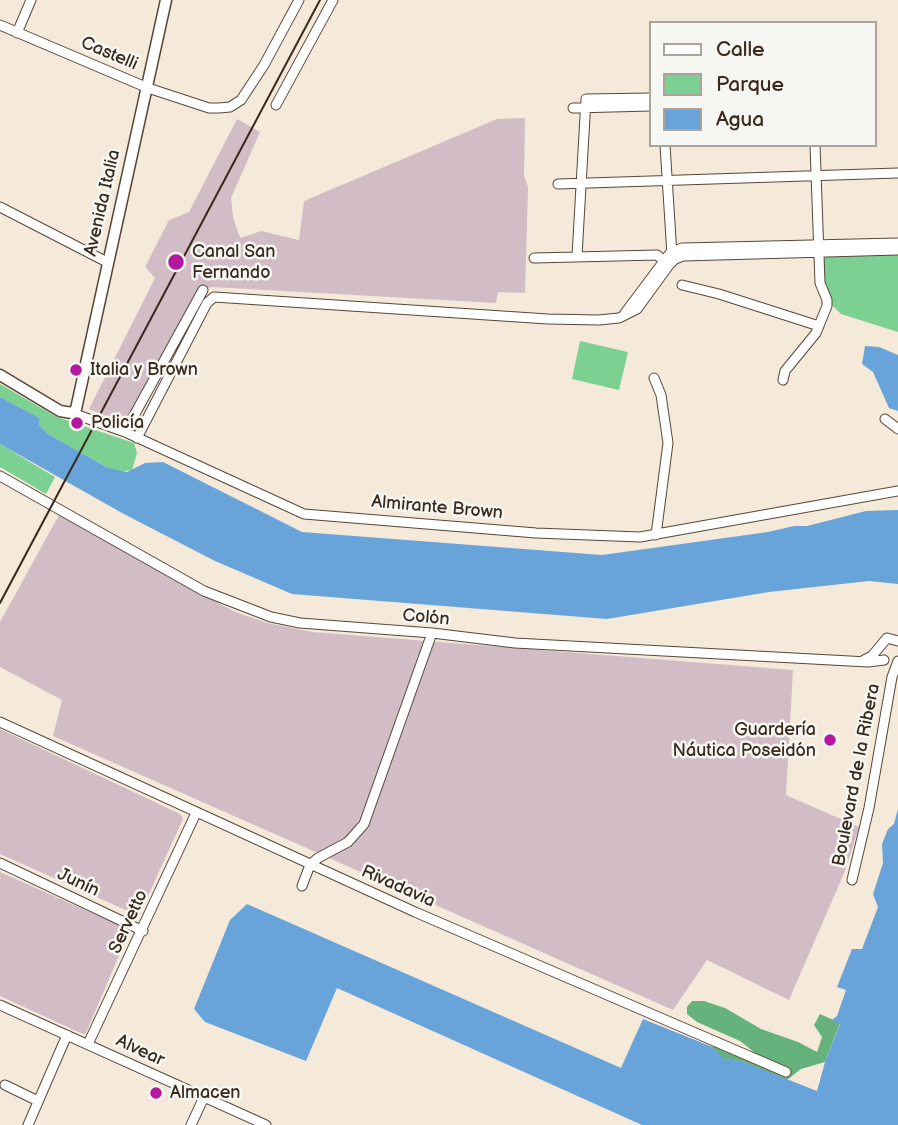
<!DOCTYPE html>
<meta charset="utf-8">
<style>
body{margin:0}
#map{position:relative;width:898px;height:1125px;overflow:hidden;background:#f5e9da;font-family:"Balsamiq Sans",sans-serif}
canvas{display:block}
.legend{position:absolute;left:649px;top:21px;width:228px;height:126px;box-sizing:border-box;background:#f6f6f2;border:2px solid #aba49d;margin:0;padding:9px 12px;list-style:none;font-size:21px;color:#3b2a1e}
.legend li{display:flex;align-items:center;gap:14px;height:35px}
.legend b{width:35px;border:2px solid #aba49d}
</style>
<div id="map">
<canvas width="898" height="1125"></canvas>
<ul class="legend">
<li><b style="height:9px;background:#fff"></b>Calle</li>
<li><b style="height:19px;background:#7cd092"></b>Parque</li>
<li><b style="height:19px;background:#68a4d9"></b>Agua</li>
</ul>
</div>
<script>
const context = document.querySelector('canvas').getContext('2d');
context.lineJoin = 'round';
function paint(path, color) { context.fillStyle = color; context.fill(path, 'evenodd'); }
const shape = rows => new Path2D(rows.map(r => 'M' + r).join(''));
function stroke(path, color, width, dash) { context.strokeStyle = color; context.lineWidth = width; context.lineCap = dash ? 'butt' : 'round'; context.setLineDash(dash || []); context.stroke(path); }
function label(font, color, halo, rows, align = 'center') {
  context.font = font + ' "Balsamiq Sans",sans-serif'; context.lineWidth = 5; context.setLineDash([]); context.textBaseline = 'middle'; context.strokeStyle = halo; context.fillStyle = color; for (const [text, x, y, turn = 0] of rows) {
    context.save(); context.translate(x, y); context.rotate((+turn || 0) * Math.PI / 180); context.textAlign = isNaN(turn) ? turn : align; if (halo) context.strokeText(text, 0, 0); context.fillText(text, 0, 0); context.restore();
  }
}
paint(shape([
 [525,118,524,176,528,187,525,293,498,292,496,303,212,287,199,290,124,424,89,409,155,278,145,267,169,220,189,212,237,119,260,132,231,198,233,216,238,233,241,238,261,231,299,240,304,201,497,119],
 [59,515,233,611,267,623,313,632,793,670,786,795,859,827,845,871,789,1000,707,960,673,1010,53,736,62,700,0,667,0,622],
 [0,729,180,814,183,819,139,916,0,854],
 [0,872,130,930,85,1035,0,996]
]), '#d2bdc6');
paint(shape([
 [898,255,898,332,841,314,832,305,824,283,824,257],
 [580,341,628,352,619,390,572,379],
 [0,384,57,417,134,443,137,453,132,470,120,472,108,468,48,434,39,425,38,418,0,397],
 [0,444,55,477,46,494,0,467]
]), '#7cd092');
paint(shape([
 [692,1001,704,1001,725,1008,761,1029,798,1042,817,1052,822,1037,814,1025,820,1014,840,1023,825,1062,801,1069,787,1080,741,1061,724,1059,710,1046,754,1052,740,1041,697,1022,687,1014,687,1007]
]), '#65b27c');
paint(shape([
 [865,346,879,347,898,355,898,411,889,408,873,372,862,364],
 [0,397,39,418,39,425,48,434,108,468,127,472,145,463,163,462,302,532,602,555,768,532,794,526,807,526,866,511,898,510,898,584,869,581,769,592,607,619,292,594,215,561,122,513,0,444],
 [898,809,898,1125,642,1125,337,988,306,1061,205,1022,194,1009,230,920,247,904,621,1068,643,1019,710,1046,725,1059,741,1061,817,1091,825,1062,840,1024,832,1020,837,1016,846,990,837,987,852,949,862,949,878,907,873,894,883,863,882,844,888,829,894,824]
]), '#68a4d9');
const minor = shape([
 [0,25,148,88,209,108,219,108,230,107,241,100,264,65,299,0],
 [17,33,31,0],
 [276,105,333,0],
 [573,108,651,106],
 [665,145,672,255],
 [558,184,898,173],
 [0,207,107,262],
 [577,256,586,99,651,98],
 [534,258,657,255,668,264],
 [682,285,719,294,819,326],
 [625,313,670,253,682,248,898,243],
 [654,378,661,395,668,443,656,535],
 [783,380,785,371,816,333,827,306,827,300,820,283,815,145],
 [72,413,125,432,304,514,536,533,640,537,898,491],
 [885,419,898,429],
 [125,432,203,290],
 [137,438,207,303,214,297,548,319,599,320,619,318,637,309,669,265,675,259,683,256,898,250],
 [0,476,204,591,271,617,300,623,432,633,515,643,868,662,884,660],
 [864,660,872,656,887,638,898,641],
 [0,722,415,912,786,1072],
 [0,863,143,931],
 [852,880,869,808,892,677,898,661],
 [302,886,310,865,318,858,348,842,364,824,432,633],
 [0,1005,266,1125],
 [88,1044,196,813],
 [5,1085,38,1101],
 [28,1125,67,1035],
 [191,1125,204,1097]
]);
const tertiary = shape([
 [0,375,60,411,72,413,76,409,166,0]
]);
stroke(minor, '#57473a', 11);
stroke(tertiary, '#57473a', 13);
stroke(minor, '#fff', 9);
stroke(tertiary, '#fff', 10);
stroke(shape([
 [0,603,320,0]
]), '#3b2a1e', 2);
for (const [x, y, r, color] of [
 [176,262,9,"#b5179e"],
 [76,370,7,"#b5179e"],
 [77,423,7,"#b5179e"],
 [830,740,7,"#b5179e"],
 [156,1093,7,"#b5179e"]
]) { const dot = new Path2D(); dot.arc(x, y, r, 0, 2 * Math.PI); context.fillStyle = color; context.fill(dot); stroke(dot, '#f6f6f2', 2.5); }
label('18px', '#3b2a1e', '#f6f6f2', [
 ["Castelli",109,54,23],
 ["Avenida Italia",103,203,-77],
 ["Almirante Brown",437,508,5],
 ["Colón",426,618,5],
 ["Boulevard de la Ribera",857,775,-79],
 ["Junín",78,883,25],
 ["Rivadavia",398,887,24],
 ["Servetto",129,922,-65],
 ["Alvear",140,1051,25]
]);
label('18px', '#3b2a1e', '#f6f6f2', [
 ["Canal San",192,252],
 ["Fernando",192,273],
 ["Italia y Brown",90,370],
 ["Policía",91,423],
 ["Guardería",816,730,"right"],
 ["Náutica Poseidón",816,751,"right"],
 ["Almacen",170,1093]
], 'left');
</script>
